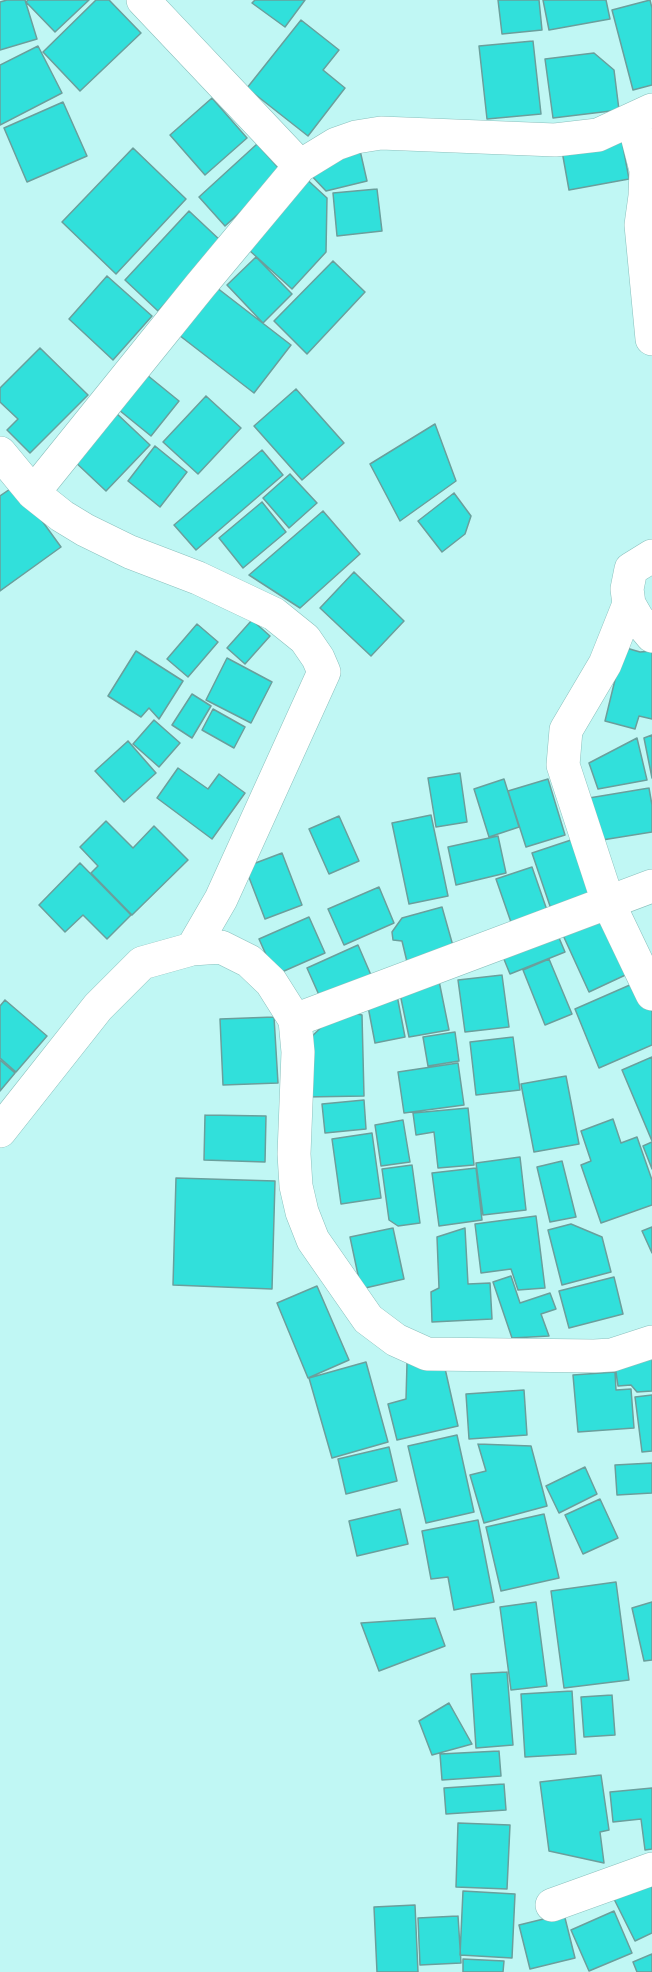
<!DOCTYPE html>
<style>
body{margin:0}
canvas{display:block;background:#c0f7f4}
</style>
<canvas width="652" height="1972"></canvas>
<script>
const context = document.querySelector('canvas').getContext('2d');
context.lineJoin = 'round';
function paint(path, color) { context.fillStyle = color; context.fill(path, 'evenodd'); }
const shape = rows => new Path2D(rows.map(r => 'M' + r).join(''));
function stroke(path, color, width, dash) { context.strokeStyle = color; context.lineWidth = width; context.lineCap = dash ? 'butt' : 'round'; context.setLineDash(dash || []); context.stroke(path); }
const building = shape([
 [7,0,25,0,37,39,0,50,0,2,7,0],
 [28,0,89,0,55,32,26,2,28,0],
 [96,0,109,0,141,33,80,91,43,52,96,0],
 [255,0,305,0,285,27,252,3,255,0],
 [498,0,539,0,542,30,502,34,498,0],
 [543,0,606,0,610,19,549,30,543,0],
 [650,0,652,8,652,85,633,90,612,10,650,0],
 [301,20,339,50,323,70,345,88,308,136,247,88,301,20],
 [533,41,541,114,487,119,479,46,533,41],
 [38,46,62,93,0,125,0,65,38,46],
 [594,53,614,70,619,110,553,118,545,59,594,53],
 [212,98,247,138,205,175,170,135,212,98],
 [63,102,87,156,27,182,4,128,63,102],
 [622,141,629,179,569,190,562,151,622,141],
 [257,144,283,173,225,226,199,197,257,144],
 [359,146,367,181,326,191,307,171,359,146],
 [133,148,186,199,116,274,62,222,133,148],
 [301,174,327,198,326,252,292,289,239,241,301,174],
 [377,189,382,231,337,236,333,193,377,189],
 [189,211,222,242,158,311,125,280,189,211],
 [256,257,292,294,263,323,227,285,256,257],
 [333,261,365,292,307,354,274,321,333,261],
 [107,276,152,316,113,360,69,319,107,276],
 [212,284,291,345,254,393,175,332,212,284],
 [40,348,88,395,30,453,7,430,18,419,0,402,0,388,40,348],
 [147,375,179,401,151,436,119,410,147,375],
 [296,389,344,443,302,480,254,426,296,389],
 [206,396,241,428,198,474,163,442,206,396],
 [115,412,150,445,106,491,72,459,115,412],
 [435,424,456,481,400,521,370,464,435,424],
 [155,446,187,472,160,507,128,481,155,446],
 [262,450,283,475,196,550,174,525,262,450],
 [290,474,317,503,289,528,263,498,290,474],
 [16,485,61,547,0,591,0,496,16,485],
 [454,493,471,516,465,534,442,552,418,521,454,493],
 [262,502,286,532,243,568,219,538,262,502],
 [323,511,360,554,300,608,249,575,323,511],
 [354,572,404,621,371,656,320,608,354,572],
 [252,620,270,636,245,664,227,648,252,620],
 [197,624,218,642,188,677,167,659,197,624],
 [623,647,640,652,652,651,652,719,639,716,635,729,605,721,623,647],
 [136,651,183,681,159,719,149,708,141,717,108,696,136,651],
 [227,658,272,682,251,723,206,700,227,658],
 [192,694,211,706,192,738,172,725,192,694],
 [213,709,245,727,234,748,202,730,213,709],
 [154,720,180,743,159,767,133,744,154,720],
 [652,735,652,778,644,738,652,735],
 [637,738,647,780,598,789,589,763,637,738],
 [128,741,156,773,124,802,95,771,128,741],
 [178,768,208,789,219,774,245,793,212,839,157,798,178,768],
 [460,773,467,822,436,827,428,778,460,773],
 [504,779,519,827,489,837,474,789,504,779],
 [548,779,565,835,526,847,508,791,548,779],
 [649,788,652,805,652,832,596,841,589,798,649,788],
 [431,815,448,896,409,904,392,823,431,815],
 [339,816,359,861,329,874,309,829,339,816],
 [106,821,133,848,154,826,188,860,132,915,91,873,98,866,80,847,106,821],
 [498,836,506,873,456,885,448,847,498,836],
 [571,840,590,896,551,909,532,853,571,840],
 [282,853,302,905,265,919,245,867,282,853],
 [80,863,131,915,107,939,83,915,65,932,39,905,80,863],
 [532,867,549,916,513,928,496,879,532,867],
 [379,887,394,923,344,945,328,909,379,887],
 [442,907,455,953,408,966,402,941,393,940,392,932,402,918,442,907],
 [607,912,634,971,589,992,562,933,607,912],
 [309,917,325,953,275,975,259,939,309,917],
 [554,926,565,952,510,974,499,947,554,926],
 [358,945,374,982,323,1004,307,968,358,945],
 [549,959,572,1014,545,1025,523,970,549,959],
 [502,975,509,1027,465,1032,458,980,502,975],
 [438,976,449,1030,409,1037,398,984,438,976],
 [639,981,652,1012,652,1045,599,1068,575,1009,639,981],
 [396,990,405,1037,375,1043,366,996,396,990],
 [5,1000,47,1036,16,1072,0,1058,0,1006,5,1000],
 [339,1010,362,1015,364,1096,305,1097,304,1044,339,1010],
 [274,1017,278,1083,223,1085,220,1019,274,1017],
 [455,1032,459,1061,428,1066,423,1037,455,1032],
 [513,1037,520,1090,476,1095,470,1042,513,1037],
 [652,1057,652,1141,622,1070,652,1057],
 [0,1060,15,1073,0,1091,0,1060],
 [458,1063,464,1105,404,1113,398,1072,458,1063],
 [566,1076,579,1144,534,1152,521,1084,566,1076],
 [364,1100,366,1129,325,1133,322,1104,364,1100],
 [468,1108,474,1165,438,1168,434,1132,416,1135,413,1113,468,1108],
 [205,1115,266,1116,265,1162,204,1160,205,1115],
 [613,1119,621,1143,637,1137,652,1180,652,1205,601,1223,581,1165,591,1161,581,1131,613,1119],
 [403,1120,410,1162,381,1166,375,1125,403,1120],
 [372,1133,381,1198,341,1204,332,1139,372,1133],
 [652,1142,652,1169,643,1146,652,1142],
 [520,1157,526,1210,483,1215,476,1163,520,1157],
 [562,1161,576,1217,550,1222,537,1167,562,1161],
 [412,1165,420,1223,398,1226,389,1220,382,1169,412,1165],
 [476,1168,482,1220,439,1226,432,1173,476,1168],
 [176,1178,275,1181,272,1289,173,1285,176,1178],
 [536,1216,545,1288,518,1290,511,1269,481,1273,475,1224,536,1216],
 [571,1224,602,1237,611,1272,562,1285,548,1230,571,1224],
 [652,1227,652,1253,642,1231,652,1227],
 [393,1228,404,1279,361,1289,350,1237,393,1228],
 [465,1228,468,1284,490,1283,492,1319,432,1322,431,1292,439,1288,437,1237,465,1228],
 [511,1276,520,1303,550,1293,556,1309,541,1314,549,1336,512,1338,493,1282,511,1276],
 [614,1277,623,1314,569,1328,559,1291,614,1277],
 [317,1286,349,1360,308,1378,277,1303,317,1286],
 [652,1354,652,1391,637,1392,631,1385,618,1386,614,1358,652,1354],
 [366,1362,388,1442,332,1458,309,1378,366,1362],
 [407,1363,444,1364,458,1426,397,1440,388,1404,406,1399,407,1363],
 [615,1372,616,1390,631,1389,634,1428,578,1432,573,1375,615,1372],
 [524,1390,527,1435,469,1439,466,1394,524,1390],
 [652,1395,652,1451,642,1452,635,1397,652,1395],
 [457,1435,474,1512,426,1523,408,1446,457,1435],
 [478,1444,531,1446,547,1506,484,1523,470,1475,486,1471,478,1444],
 [389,1447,397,1481,346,1494,338,1459,389,1447],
 [652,1463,652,1493,617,1495,615,1465,652,1463],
 [585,1467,597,1494,559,1513,546,1486,585,1467],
 [600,1499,618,1538,583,1554,565,1515,600,1499],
 [400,1509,408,1544,357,1556,349,1521,400,1509],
 [544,1514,559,1578,501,1591,486,1527,544,1514],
 [478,1520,494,1602,454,1610,448,1577,431,1579,422,1531,478,1520],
 [616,1582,629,1680,564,1688,551,1591,616,1582],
 [536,1602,547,1686,511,1690,500,1607,536,1602],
 [652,1602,652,1660,644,1661,632,1608,652,1602],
 [435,1618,445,1646,379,1671,361,1623,435,1618],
 [507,1672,513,1745,476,1748,471,1674,507,1672],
 [572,1691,576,1754,525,1757,521,1694,572,1691],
 [612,1695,615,1735,584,1737,581,1697,612,1695],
 [449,1703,472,1744,432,1755,419,1721,449,1703],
 [499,1751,501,1776,442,1780,440,1754,499,1751],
 [601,1775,609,1830,600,1832,604,1863,549,1851,540,1782,601,1775],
 [504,1784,506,1810,446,1814,444,1788,504,1784],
 [652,1788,652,1849,645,1850,641,1819,613,1822,610,1792,652,1788],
 [458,1823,510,1825,507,1889,456,1887,458,1823],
 [652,1881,652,1933,635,1941,614,1899,652,1881],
 [463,1891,515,1894,512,1958,460,1955,463,1891],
 [415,1905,418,1972,377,1972,374,1907,415,1905],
 [614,1911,632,1953,589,1971,571,1930,614,1911],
 [564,1914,575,1958,530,1969,519,1925,564,1914],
 [458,1916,461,1963,420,1965,418,1918,458,1916],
 [652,1954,652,1972,637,1972,633,1962,652,1954],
 [463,1959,504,1961,503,1972,463,1972,463,1959]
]);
paint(building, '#31e0db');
stroke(building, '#6a9f9c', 1.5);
const minor = shape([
 [143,0,300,166],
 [633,120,646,170,645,196,641,225,652,339],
 [0,453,33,493,62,516,85,530,130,552,198,578,274,614,305,639,318,658,324,672,221,899,192,949],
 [33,493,200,286,300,166,336,144,356,137,381,133,555,140,598,135,652,110],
 [652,556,631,569,627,589,629,604,637,618,652,636],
 [629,604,605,664,566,730,563,765,608,902,652,994],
 [295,1020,652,886],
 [0,1131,98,1007,142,963,192,949,221,947,249,961,271,982,295,1020,298,1052,294,1154,296,1186,302,1212,313,1240,368,1319,396,1340,427,1354,594,1356,612,1355,652,1342],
 [552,1905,652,1869]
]);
stroke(minor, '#8bc0bd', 34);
stroke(minor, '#fff', 33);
</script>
